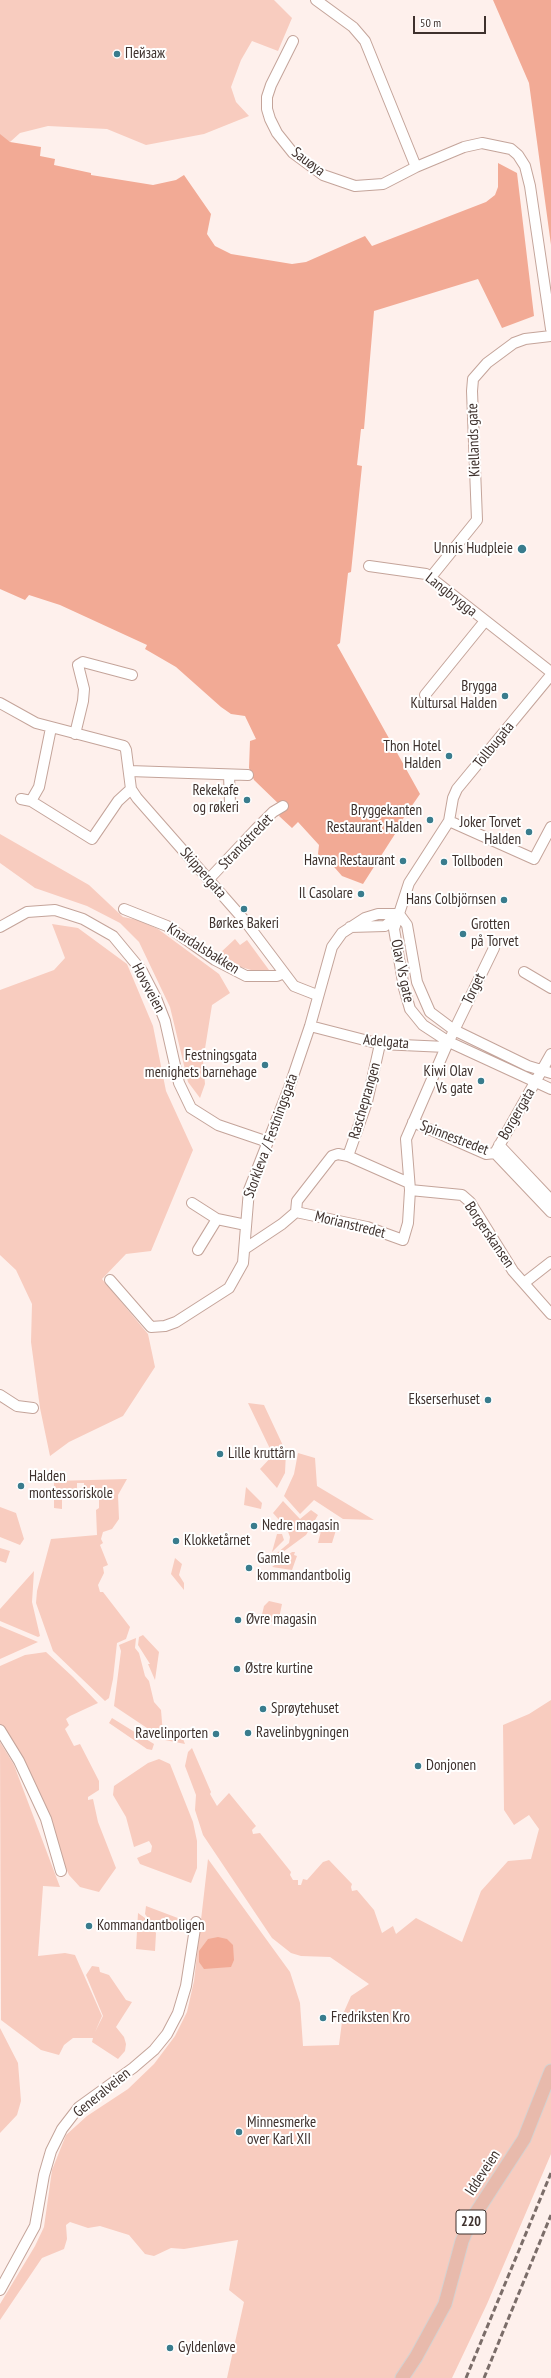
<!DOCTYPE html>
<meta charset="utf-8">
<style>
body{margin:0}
#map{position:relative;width:551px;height:2378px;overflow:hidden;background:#fef0ec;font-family:"PT Sans Narrow",sans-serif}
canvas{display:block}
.scale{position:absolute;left:413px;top:16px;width:73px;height:18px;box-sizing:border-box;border:2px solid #3e312d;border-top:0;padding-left:5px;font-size:12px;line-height:14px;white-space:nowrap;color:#3e312d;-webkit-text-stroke:3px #fff;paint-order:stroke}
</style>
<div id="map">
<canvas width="551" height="2378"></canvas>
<div class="scale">50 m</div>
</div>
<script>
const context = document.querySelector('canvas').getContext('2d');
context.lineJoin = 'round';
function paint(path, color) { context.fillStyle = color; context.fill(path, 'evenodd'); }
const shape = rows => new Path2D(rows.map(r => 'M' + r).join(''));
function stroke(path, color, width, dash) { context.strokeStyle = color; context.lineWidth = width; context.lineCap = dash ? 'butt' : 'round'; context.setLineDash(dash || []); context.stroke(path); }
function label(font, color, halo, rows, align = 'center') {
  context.font = font + ' "PT Sans Narrow",sans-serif'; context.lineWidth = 4; context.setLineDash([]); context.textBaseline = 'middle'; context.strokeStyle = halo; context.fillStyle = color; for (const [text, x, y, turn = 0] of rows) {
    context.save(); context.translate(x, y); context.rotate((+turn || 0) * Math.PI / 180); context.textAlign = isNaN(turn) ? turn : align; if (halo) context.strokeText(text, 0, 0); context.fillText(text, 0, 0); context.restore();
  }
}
paint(shape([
 [0,0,274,0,292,18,278,51,252,41,241,60,231,87,236,102,249,116,204,134,146,145,107,129,48,126,20,133,10,142,0,139],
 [0,834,89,885,123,917,138,920,158,929,219,974,230,993,212,1005,203,1061,205,1084,200,1098,188,1082,170,1007,139,942,120,923,87,906,35,888,0,863],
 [52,924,78,928,127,964,153,1026,166,1091,193,1150,151,1251,126,1254,102,1279,148,1334,155,1367,123,1416,69,1442,50,1456,40,1408,31,1342,32,1304,16,1270,0,1255,0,990,54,970,65,958],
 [235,939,240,945,247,940,269,970,266,972,251,970,234,965,219,954],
 [248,1403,264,1405,286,1452,285,1473,277,1488,260,1469,273,1455],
 [298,1453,315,1458,317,1486,374,1520,343,1519,314,1500,300,1514,284,1496,294,1474],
 [127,1479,118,1495,119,1519,112,1529,103,1532,101,1539,103,1543,100,1545,108,1565,103,1567,104,1573,98,1585,100,1592,103,1592,130,1627,126,1639,117,1643,113,1679,109,1698,105,1701,53,1651,36,1603,37,1591,51,1539,97,1535,96,1510,99,1508,99,1490,84,1490,84,1483,77,1483,77,1490,62,1491,62,1509,54,1508,54,1481],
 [246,1487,262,1503,261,1509,244,1505],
 [283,1501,300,1519,311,1510,318,1515,306,1535,272,1560,271,1558,289,1543,290,1537,287,1529,273,1513],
 [0,1507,16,1513,24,1539,20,1545,0,1537],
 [323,1523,336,1530,332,1543,318,1543,321,1531,325,1531,326,1528,322,1527,320,1529,321,1532,317,1533,314,1530],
 [277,1534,282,1534,284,1540,272,1552],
 [0,1548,10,1551,6,1563,0,1561],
 [292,1552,295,1552,294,1555,297,1556,292,1570,272,1567],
 [175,1558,182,1564,179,1575,184,1583,184,1590,171,1574],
 [34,1571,32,1602,40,1636,38,1637,0,1621,0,1609],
 [269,1601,282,1604,278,1623,261,1619,264,1606],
 [0,1626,38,1642,0,1659],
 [143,1635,159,1652,155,1680,148,1664,150,1664,138,1645,139,1637],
 [136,1638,135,1648,139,1653,145,1676,149,1681,154,1702,161,1710,163,1734,181,1734,185,1744,165,1740,114,1706,121,1651,119,1645],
 [46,1652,73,1677,98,1703,70,1716,66,1719,69,1725,65,1729,74,1746,80,1744,99,1781,99,1790,88,1797,88,1800,93,1799,98,1822,116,1868,99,1892,80,1887,69,1875,0,1725,0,1666,25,1655],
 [551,1700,551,2154,487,2304,452,2378,227,2378,244,2302,229,2290,238,2240,184,2249,171,2248,154,2256,145,2254,129,2235,100,2226,88,2228,70,2222,66,2225,67,2239,64,2249,42,2258,0,2320,0,2304,35,2246,44,2227,52,2170,66,2135,87,2116,128,2089,154,2064,175,2036,187,2012,194,1981,208,1859,290,1972,300,2003,303,2046,339,2045,343,2014,351,1996,369,1984,330,1957,301,1956,291,1953,272,1938,203,1835,195,1810,196,1795,185,1766,188,1752,192,1748,211,1792,210,1794,217,1806,229,1793,256,1826,252,1830,253,1834,260,1833,291,1872,290,1875,293,1880,298,1880,298,1885,301,1885,303,1879,307,1880,323,1862,329,1860,352,1884,351,1887,352,1891,357,1890,374,1910,382,1933,393,1926,396,1934,416,1918,462,1942,481,1891,508,1861,531,1859,539,1829,529,1815,514,1825,504,1810,503,1725,529,1714],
 [112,1718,154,1744,152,1750,147,1749,109,1723],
 [0,1742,14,1765,60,1887,43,1886,38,1956,65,1953,75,1955,102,2016,95,2032,103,2016,86,1975,92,1966,99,1967,100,1972,109,1975,126,2000,132,2002,116,2027,124,2037,126,2044,125,2051,118,2059,92,2042,93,2038,73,2038,64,2045,59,2055,41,2050,1,2020],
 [159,1759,170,1764,193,1822,197,1841,197,1868,191,1883,140,1864,137,1858,151,1852,152,1846,149,1841,134,1847,126,1817,113,1795,114,1786,148,1763],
 [146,1906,191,1923,190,1931,162,1925,157,1925,155,1928,145,1914],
 [138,1913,145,1918,156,1933,155,1951,136,1949],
 [0,2028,18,2063,21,2101,17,2115,0,2133]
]), '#f8ccbf');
paint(shape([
 [493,0,551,0,551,245,529,83],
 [0,134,10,142,41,147,40,156,55,159,54,165,91,173,91,175,153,185,176,180,184,175,211,214,207,234,215,246,231,254,292,264,306,262,365,236,372,246,486,202,495,195,498,187,498,163,517,173,534,316,502,328,478,279,374,311,364,429,361,429,357,465,362,466,351,572,348,573,340,643,337,645,420,794,398,826,392,828,391,831,395,834,363,884,342,876,328,860,323,860,318,854,319,845,298,822,292,828,279,816,284,809,254,780,249,768,250,741,256,739,245,716,231,714,221,707,176,667,145,649,147,645,60,605,29,595,25,600,0,589],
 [218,1937,227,1939,233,1945,234,1960,231,1967,204,1969,199,1962,199,1951,208,1939]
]), '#f2aa95');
const minor = shape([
 [316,0,353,27,365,41,416,167,464,147,482,143,511,149,518,155,525,166,530,186,551,329],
 [293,41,271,85,267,97,267,109,270,119,277,133,293,153,323,175,355,186,383,184,416,167],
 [369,566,426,574,551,672],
 [431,577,477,520,472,391,473,379,487,363,514,343,525,339,551,336],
 [425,695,485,621],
 [0,703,36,723,124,746,126,750,131,789,137,798,245,921,294,986,317,995],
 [75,734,83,701,84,689,78,665,83,662,132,675],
 [129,771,248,775],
 [229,775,230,803],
 [21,799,31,801,92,839,118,801,131,789],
 [31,801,39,787,51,728],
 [449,821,409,883,394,929,404,988,410,1009,423,1025,449,1042,551,1089],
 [449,821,453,798,457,789,551,675],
 [449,821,534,859,551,827],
 [209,879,256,829,273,812,283,806],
 [124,909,167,926,215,960,246,976,277,976,284,973],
 [399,914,407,925,417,982,430,1012,454,1030,528,1066,551,1073],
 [0,927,27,912,55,910,83,919,113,936,142,971,156,998,165,1021,179,1083,191,1108,218,1125,268,1142],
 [350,927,385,926,399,914],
 [524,972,551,988],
 [310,1026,380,1044,446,1047,494,948],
 [413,1122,486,1154,495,1153],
 [499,1145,551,1200],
 [495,1153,551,1054],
 [495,1153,551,1212],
 [348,1156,367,1102,380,1044],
 [410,1190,462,1195,470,1202,513,1271,551,1314],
 [192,1203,217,1219,246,1225],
 [296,1212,367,1227,403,1240,408,1223,410,1190,406,1139,446,1047],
 [246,1248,282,1224,296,1212,297,1201,332,1156,338,1154,348,1156,409,1183],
 [198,1250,217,1219],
 [110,1280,151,1327,165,1326,176,1322,229,1288,243,1263,249,1190,289,1088,310,1026,332,947,342,933,365,918,378,914,399,914],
 [524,1283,551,1262],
 [0,1395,17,1406,33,1408],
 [0,1730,19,1761,46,1819,61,1871],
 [0,2290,35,2226,44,2175,51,2151,62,2129,79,2107,133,2068,154,2050,167,2034,178,2013,186,1986,196,1922]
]);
const major = shape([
 [402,2378,416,2357,445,2304,462,2241,470,2222,524,2139,551,2071]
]);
stroke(minor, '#c4a49a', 12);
stroke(major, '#d5d2d1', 15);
stroke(minor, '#fff', 10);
stroke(major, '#e8baac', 13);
stroke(shape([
 [466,2378,551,2173],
 [484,2378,551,2215]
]), '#7b6d69', 3, [6, 3]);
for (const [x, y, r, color] of [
 [117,54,4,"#397c8d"],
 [522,549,5,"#397c8d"],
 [505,696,4,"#397c8d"],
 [449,756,4,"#397c8d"],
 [247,800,4,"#397c8d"],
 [430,820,4,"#397c8d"],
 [529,832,4,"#397c8d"],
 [403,861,4,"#397c8d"],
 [444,862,4,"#397c8d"],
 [361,894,4,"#397c8d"],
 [504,900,4,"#397c8d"],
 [244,909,4,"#397c8d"],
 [463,934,4,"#397c8d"],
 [265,1065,4,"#397c8d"],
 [481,1081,4,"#397c8d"],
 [488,1400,4,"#397c8d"],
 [220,1454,4,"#397c8d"],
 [21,1486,4,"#397c8d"],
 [254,1526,4,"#397c8d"],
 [176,1541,4,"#397c8d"],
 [249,1568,4,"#397c8d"],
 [238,1620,4,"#397c8d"],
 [237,1669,4,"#397c8d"],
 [263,1709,4,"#397c8d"],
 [248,1733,4,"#397c8d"],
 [216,1734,4,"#397c8d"],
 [418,1766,4,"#397c8d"],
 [89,1926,4,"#397c8d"],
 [323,2018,4,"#397c8d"],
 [239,2132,4,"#397c8d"],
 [170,2348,4,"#397c8d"]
]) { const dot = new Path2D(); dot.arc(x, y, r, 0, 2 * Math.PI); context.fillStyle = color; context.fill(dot); stroke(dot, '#fff', 1.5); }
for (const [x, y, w] of [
 [471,2222,30]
]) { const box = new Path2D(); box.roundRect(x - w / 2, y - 12, w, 24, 3); context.fillStyle = '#fff'; context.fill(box); stroke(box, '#3e312d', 1); }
label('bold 14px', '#3e312d', null, [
 ["220",471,2222]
]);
label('15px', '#3e312d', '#fff', [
 ["Пейзаж",125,54],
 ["Unnis Hudpleie",513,549,"right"],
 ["Brygga",497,687,"right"],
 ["Kultursal Halden",497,704,"right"],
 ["Thon Hotel",441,747,"right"],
 ["Halden",441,764,"right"],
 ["Rekekafe",239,791,"right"],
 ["og røkeri",239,808,"right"],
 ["Bryggekanten",422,811,"right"],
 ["Restaurant Halden",422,828,"right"],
 ["Joker Torvet",521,823,"right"],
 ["Halden",521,840,"right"],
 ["Havna Restaurant",395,861,"right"],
 ["Tollboden",452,862],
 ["Il Casolare",353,894,"right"],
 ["Hans Colbjörnsen",496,900,"right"],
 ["Børkes Bakeri",244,924,"center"],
 ["Grotten",471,925],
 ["på Torvet",471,942],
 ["Festningsgata",257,1056,"right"],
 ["menighets barnehage",257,1073,"right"],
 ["Kiwi Olav",473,1072,"right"],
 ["Vs gate",473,1089,"right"],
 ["Ekserserhuset",480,1400,"right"],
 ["Lille kruttårn",228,1454],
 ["Halden",29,1477],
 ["montessoriskole",29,1494],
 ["Nedre magasin",262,1526],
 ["Klokketårnet",184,1541],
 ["Gamle",257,1559],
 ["kommandantbolig",257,1576],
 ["Øvre magasin",246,1620],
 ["Østre kurtine",245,1669],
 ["Sprøytehuset",271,1709],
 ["Ravelinbygningen",256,1733],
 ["Ravelinporten",208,1734,"right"],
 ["Donjonen",426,1766],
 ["Kommandantboligen",97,1926],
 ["Fredriksten Kro",331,2018],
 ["Minnesmerke",247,2123],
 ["over Karl XII",247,2140],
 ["Gyldenløve",178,2348]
], 'left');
label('15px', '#3e312d', '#fff', [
 ["Sauøya",308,162,37],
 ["Kiellands gate",474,440,-92],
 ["Langbrygga",451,595,38],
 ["Tollbugata",494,745,-51],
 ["Strandstredet",246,842,-46],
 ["Skippergata",203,873,49],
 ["Knardalsbakken",203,949,32],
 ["Olav Vs gate",402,971,78],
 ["Hovsveien",148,988,62],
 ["Torget",474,989,-64],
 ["Adelgata",386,1042,5],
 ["Rascheprangen",365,1101,-74],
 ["Borgergata",517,1114,-60],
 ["Storkleva / Festningsgata",271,1136,-70],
 ["Spinnestredet",454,1138,21],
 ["Morianstredet",350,1225,14],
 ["Borgerskansen",489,1235,56],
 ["Generalveien",102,2093,-39],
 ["Iddeveien",483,2173,-57]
]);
</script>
